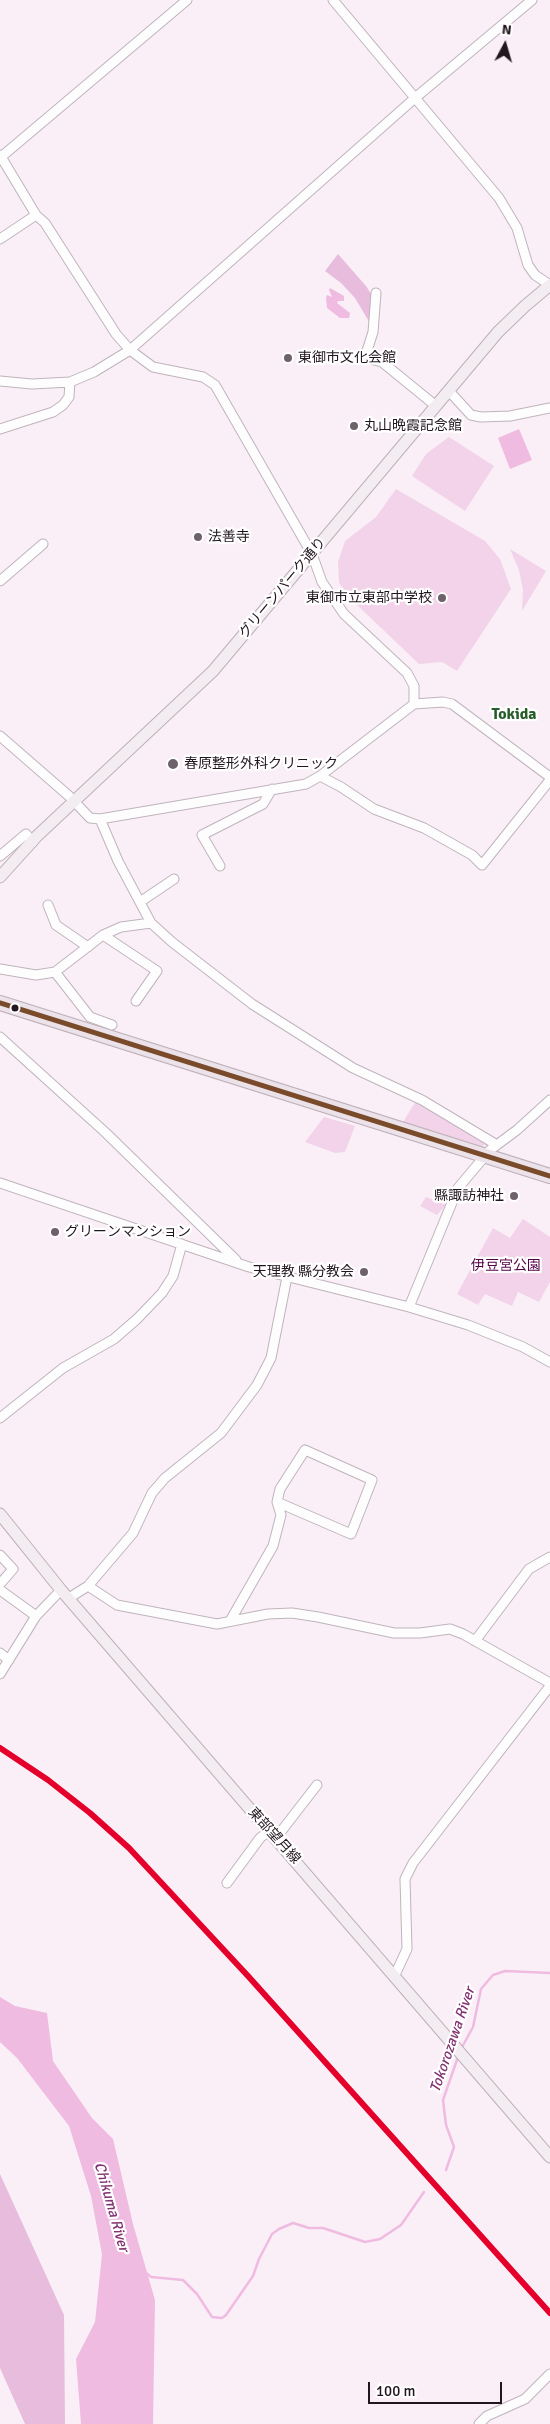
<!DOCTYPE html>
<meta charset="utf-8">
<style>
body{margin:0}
#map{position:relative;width:550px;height:2424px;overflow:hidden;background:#faeff7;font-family:Signika,sans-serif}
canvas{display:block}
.north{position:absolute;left:480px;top:20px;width:50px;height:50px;-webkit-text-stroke:4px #fff;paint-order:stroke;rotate:6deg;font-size:14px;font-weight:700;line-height:20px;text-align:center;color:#21151e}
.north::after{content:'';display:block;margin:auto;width:18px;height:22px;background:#21151e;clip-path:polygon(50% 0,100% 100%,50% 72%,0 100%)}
.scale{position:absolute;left:368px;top:2382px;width:134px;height:22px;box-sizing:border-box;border:2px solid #21151e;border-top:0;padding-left:6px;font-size:15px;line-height:18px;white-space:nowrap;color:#21151e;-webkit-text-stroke:4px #fff;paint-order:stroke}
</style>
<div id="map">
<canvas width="550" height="2424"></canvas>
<div class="north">N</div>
<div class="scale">100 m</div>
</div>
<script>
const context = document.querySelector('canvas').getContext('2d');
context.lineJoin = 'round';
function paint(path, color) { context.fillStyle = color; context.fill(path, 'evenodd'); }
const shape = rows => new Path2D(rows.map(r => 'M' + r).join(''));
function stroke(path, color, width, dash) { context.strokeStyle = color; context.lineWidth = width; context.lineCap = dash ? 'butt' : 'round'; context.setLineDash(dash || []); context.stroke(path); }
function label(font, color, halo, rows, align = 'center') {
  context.font = font + ' Signika,"Noto Sans JP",sans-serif'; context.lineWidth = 4.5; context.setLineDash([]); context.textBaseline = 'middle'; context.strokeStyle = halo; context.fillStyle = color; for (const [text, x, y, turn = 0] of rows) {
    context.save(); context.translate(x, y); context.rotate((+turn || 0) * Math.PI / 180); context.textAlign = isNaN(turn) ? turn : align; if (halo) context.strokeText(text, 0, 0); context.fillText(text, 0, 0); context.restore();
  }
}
paint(shape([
 [449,437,494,466,465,511,412,476,426,454],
 [396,489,485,541,500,559,511,589,457,671,442,662,419,664,357,605,339,583,338,562,345,541,376,517],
 [510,549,546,571,522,611,523,590,519,570],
 [416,1101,487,1144,482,1146,403,1122],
 [324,1117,355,1126,345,1152,335,1153,305,1142],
 [426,1197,446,1205,437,1215,420,1206],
 [523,1219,550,1237,550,1282,539,1302,518,1292,512,1306,485,1294,478,1305,457,1294,493,1228,510,1238]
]), '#f2d3e9');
paint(shape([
 [338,254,366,286,373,297,371,325,355,298,341,283,325,271],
 [0,2174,64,2315,65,2424,25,2424,0,2368]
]), '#e7bcdc');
paint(shape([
 [330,288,344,296,344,301,338,301,337,303,350,313,349,318,340,318,327,308,326,298,327,295,332,297,329,290],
 [519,429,532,460,510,469,498,438],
 [0,1997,15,2006,47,2013,53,2061,92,2118,113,2139,133,2224,155,2300,153,2424,81,2424,76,2359,95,2322,102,2254,91,2196,69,2126,17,2058,0,2042]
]), '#f0bbe1');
stroke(shape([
 [461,2049,473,2027,481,1989,493,1975,505,1971,550,1973],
 [446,2170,454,2147,446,2125,443,2100,458,2057],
 [145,2272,151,2277,183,2280,197,2294,212,2317,222,2318,226,2315,253,2276,259,2259,272,2234,279,2229,293,2223,309,2228,323,2228,365,2242,380,2239,401,2225,424,2192]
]), '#f0bbe1', 2.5);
const minor = shape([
 [333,0,499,198,517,228,528,265,535,275,550,285],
 [0,155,36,215,45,223,116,334,130,350,153,367,203,377,215,385,312,554,322,582,344,614,407,673,414,686,414,704],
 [1,157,187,0],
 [0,239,36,215],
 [376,293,373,332,366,354,370,359,382,362,436,406],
 [0,381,32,384,70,382,94,372,130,350,415,98,532,0],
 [449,391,471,415,481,417,510,416,550,408],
 [0,429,53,412,63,405,69,397,70,382],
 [0,581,43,544],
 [0,736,69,796,90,818,100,819,306,784,320,776,414,704,443,702,452,704,550,777],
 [320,776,341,787,374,809,424,828,472,855,482,865,550,780],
 [100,819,118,861,151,923,172,942,252,1004,353,1068,422,1100,497,1145],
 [0,856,26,834,33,842],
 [220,866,202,835,263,804,272,789],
 [140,902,174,879],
 [48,905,56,925,88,947],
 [103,935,157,971,136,1001],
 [0,969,36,975,55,972,103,935,121,927,151,923],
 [55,972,90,1017,112,1025],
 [0,1037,106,1133,236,1260],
 [0,1183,249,1267,409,1307,468,1325,523,1347,550,1362],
 [409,1307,458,1188,490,1150,517,1130,550,1100],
 [0,1418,63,1368,114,1339,137,1319,162,1293,173,1276,182,1244],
 [0,1555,13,1569,0,1584],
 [88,1586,117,1605,217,1624,268,1614,292,1613,318,1617,394,1633,420,1633,450,1629,463,1634,550,1683],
 [0,1590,36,1616],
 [69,1598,88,1586,133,1533,152,1493,165,1478,221,1433,257,1385,271,1358,287,1277],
 [230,1621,273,1546,281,1515,277,1502,280,1489,305,1450,372,1480,351,1534,277,1502],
 [475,1641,529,1569,550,1557],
 [0,1653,9,1660],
 [0,1674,36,1616,61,1590],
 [276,1838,317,1785],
 [227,1883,260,1838,269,1831],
 [394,1977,407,1949,405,1879,413,1863,550,1686],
 [479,2424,487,2416,525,2399,550,2374]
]);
const major = shape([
 [0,877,37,836,213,671,498,332,525,306,550,285],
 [0,1514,61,1590,550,2157]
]);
const highway = shape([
 [0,1003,550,1176]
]);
stroke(minor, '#bfb4bc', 11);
stroke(major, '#beb0b9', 13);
stroke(highway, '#beb0b9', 16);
stroke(minor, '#fefdfe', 9);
stroke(major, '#f3ecf1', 11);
stroke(highway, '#ece2e9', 14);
stroke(shape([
 [0,1003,550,1176]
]), '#7a4b2a', 5);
stroke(shape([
 [0,1748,48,1780,90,1813,129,1848,248,1976,550,2313]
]), '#e4002b', 6);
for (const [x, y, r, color] of [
 [288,358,5,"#6d616a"],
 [354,426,5,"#6d616a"],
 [198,537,5,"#6d616a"],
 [442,598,5,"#6d616a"],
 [173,764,6,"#6d616a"],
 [15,1008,4.5,"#21151e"],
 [514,1196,5,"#6d616a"],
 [55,1232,5,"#6d616a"],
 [364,1272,5,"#6d616a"]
]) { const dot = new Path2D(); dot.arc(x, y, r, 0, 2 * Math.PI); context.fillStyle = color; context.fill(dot); stroke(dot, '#fff', 2); }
label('14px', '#21151e', '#fff', [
 ["東御市文化会館",298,358],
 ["丸山晩霞記念館",364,426],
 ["法善寺",208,537],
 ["東御市立東部中学校",432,598,"right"],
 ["春原整形外科クリニック",184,764],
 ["縣諏訪神社",504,1196,"right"],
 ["グリーンマンション",65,1232],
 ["天理教 縣分教会",354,1272,"right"]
], 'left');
label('14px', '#21151e', '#fff', [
 ["グリーンパーク通り",283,588,-50],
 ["東部望月線",274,1836,48]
]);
label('14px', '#540045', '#fff', [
 ["伊豆宮公園",506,1266]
]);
label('italic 15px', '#843372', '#fff', [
 ["Tokorozawa River",453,2040,-71],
 ["Chikuma River",111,2207,74]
]);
label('bold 16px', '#275d29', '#fff', [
 ["Tokida",514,715]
]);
</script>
